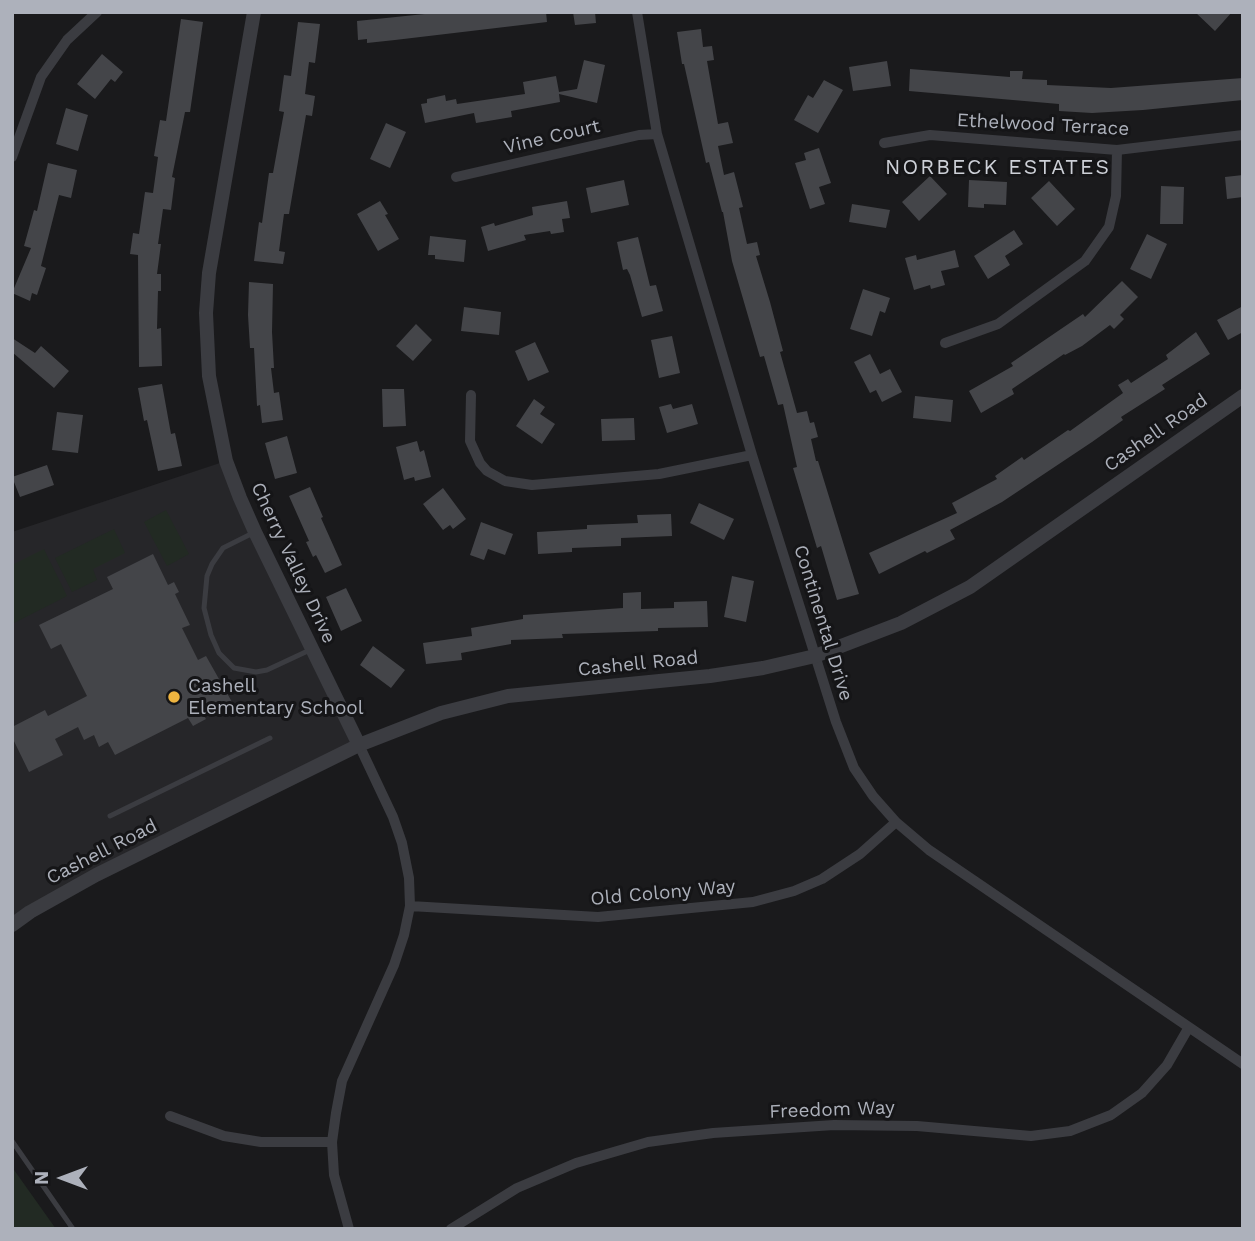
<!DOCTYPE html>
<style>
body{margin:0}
#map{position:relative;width:1255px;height:1241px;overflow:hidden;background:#1a1a1c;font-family:"Work Sans",sans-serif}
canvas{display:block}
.frame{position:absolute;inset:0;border:14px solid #adb1bb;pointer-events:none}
.north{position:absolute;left:28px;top:1143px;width:70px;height:70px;-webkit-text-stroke:5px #151517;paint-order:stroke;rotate:270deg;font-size:19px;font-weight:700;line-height:28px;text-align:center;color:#adb1bb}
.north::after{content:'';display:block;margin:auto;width:24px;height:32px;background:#adb1bb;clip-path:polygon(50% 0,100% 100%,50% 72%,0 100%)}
</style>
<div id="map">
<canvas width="1255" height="1241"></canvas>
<div class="frame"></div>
<div class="north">N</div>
</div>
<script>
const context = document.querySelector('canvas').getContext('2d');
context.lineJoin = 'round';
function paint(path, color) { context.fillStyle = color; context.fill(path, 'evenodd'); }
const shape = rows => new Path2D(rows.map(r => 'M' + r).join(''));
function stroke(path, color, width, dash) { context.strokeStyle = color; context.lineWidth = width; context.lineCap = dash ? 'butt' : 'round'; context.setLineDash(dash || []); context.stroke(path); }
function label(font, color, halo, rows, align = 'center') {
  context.font = font + ' "Work Sans",sans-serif'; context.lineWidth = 6; context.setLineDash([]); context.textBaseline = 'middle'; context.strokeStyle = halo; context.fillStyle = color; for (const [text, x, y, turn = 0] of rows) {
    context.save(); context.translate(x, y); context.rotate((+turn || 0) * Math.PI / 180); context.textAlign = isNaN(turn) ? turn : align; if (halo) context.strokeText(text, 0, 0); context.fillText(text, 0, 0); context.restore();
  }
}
paint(shape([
 [226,461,359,745,12,925,12,532]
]), '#262629');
paint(shape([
 [166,510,189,554,167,566,144,522],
 [114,529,125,553,93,569,97,580,72,592,55,558],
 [44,549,67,596,12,624,12,565],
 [12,1167,56,1229,12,1229]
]), '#222a23');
paint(shape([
 [444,12,546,12,547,22,395,40,367,43,367,39,358,40,357,21],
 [573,12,595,12,596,23,575,25],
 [1195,12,1232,12,1215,31],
 [181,19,203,22,190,112,185,112,172,177,175,178,171,210,163,209,158,244,161,244,157,274,161,274,161,291,158,291,157,329,161,328,162,366,139,367,138,255,130,254,133,233,139,234,145,192,153,193,158,157,154,156,160,120,166,121],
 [298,22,320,24,315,63,309,62,305,94,315,96,312,116,306,115,289,214,284,214,279,251,285,252,283,264,254,261,259,222,262,223,269,173,273,173,284,112,279,111,284,75,291,76],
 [701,29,703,47,712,46,714,60,707,61,718,124,728,122,733,143,718,146,724,175,734,172,743,207,739,208,747,244,757,242,760,255,756,256,770,302,783,351,780,352,797,413,807,411,810,423,814,422,818,437,811,439,816,461,818,461,859,594,837,600,821,546,817,548,793,468,797,467,783,404,778,405,764,356,760,357,732,261,723,212,722,212,709,162,706,163,684,64,682,64,677,32],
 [102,54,123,72,115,82,111,79,95,99,77,84],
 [584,60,605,65,597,103,559,94,560,102,511,111,512,117,476,123,474,113,425,123,421,104,427,103,427,99,445,95,446,101,456,99,457,104,525,94,523,82,556,76,559,92,577,89],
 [887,61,891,86,853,91,849,67],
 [910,69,1010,77,1010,71,1023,71,1022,79,1047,80,1047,85,1111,88,1243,78,1243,100,1143,110,1092,113,1059,111,1059,104,909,91],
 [824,80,843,90,818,133,794,120,808,95,813,98],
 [66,108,88,115,78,151,56,144],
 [386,123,406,132,390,168,370,159],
 [819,148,831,183,819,187,825,204,810,209,795,163,806,160,804,153],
 [48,163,77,170,71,198,59,195,41,266,46,268,37,295,32,293,30,301,12,293,31,248,24,246,34,210,37,211],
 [1243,175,1243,197,1227,199,1225,177],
 [930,176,947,194,919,221,902,202],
 [624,180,629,205,591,213,586,188],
 [969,180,1007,182,1006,205,984,204,984,208,968,207],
 [1049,181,1075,209,1057,226,1031,198],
 [1161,186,1184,187,1183,224,1160,224],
 [380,201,388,214,385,215,399,239,378,251,357,214],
 [567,201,570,218,562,219,564,232,551,234,550,231,524,235,526,240,488,251,481,227,494,223,495,226,533,215,532,207],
 [852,204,890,210,886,228,849,222],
 [1014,230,1023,244,1005,256,1010,265,988,279,974,256],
 [1147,234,1167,244,1151,279,1130,269],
 [430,236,466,240,464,262,435,259,435,255,428,255],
 [638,237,650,286,656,285,663,311,642,317,630,275,627,269,623,270,617,242],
 [955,250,959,267,941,271,945,285,931,289,930,285,914,290,905,258,916,255,917,260],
 [1122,281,1138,297,1120,315,1124,319,1114,329,1110,325,1082,346,1065,355,1064,354,1012,389,1014,394,981,413,969,391,1013,366,1011,363,1083,314,1085,317],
 [249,282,273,284,272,332,274,368,271,368,274,393,279,392,283,420,262,423,260,405,257,406,254,348,250,348,248,315],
 [863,289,890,298,885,313,880,311,872,336,850,329],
 [1243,306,1243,332,1228,340,1217,320],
 [464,307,501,312,499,335,461,331],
 [416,324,432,340,413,361,396,346],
 [1196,332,1210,354,1162,385,1165,389,1121,417,1123,420,1092,442,1002,502,950,530,955,539,927,553,925,551,879,574,869,553,957,513,952,503,997,479,995,476,1022,457,1024,460,1068,430,1070,431,1123,393,1118,385,1128,379,1131,383,1168,359,1166,355],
 [672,336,680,373,659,378,651,340],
 [12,338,35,353,41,346,69,371,54,388,12,352],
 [535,342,549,372,528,381,515,351],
 [870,354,880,374,890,369,902,392,882,402,876,390,870,393,854,362],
 [162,384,171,434,175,433,182,466,158,471,147,420,144,421,138,388],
 [382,389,404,389,406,426,383,427],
 [915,396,953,400,951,422,913,418],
 [534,399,545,407,540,414,555,424,542,444,516,426],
 [671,404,673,409,692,404,698,424,667,433,659,407],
 [57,412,83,415,78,453,52,450],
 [634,418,635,440,602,441,601,419],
 [287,436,297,473,275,479,265,443],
 [417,441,420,452,424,450,431,477,415,481,414,477,404,480,396,447],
 [47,465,54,485,20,497,12,477],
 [310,487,323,517,321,518,342,565,325,573,316,555,313,557,306,542,309,541,289,496],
 [443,488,466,519,453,529,450,525,443,530,423,504],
 [699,503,734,519,724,540,690,523],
 [671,514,672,536,621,538,621,546,572,548,572,552,538,554,537,532,587,529,587,525,638,523,637,515],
 [481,522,513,534,505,555,488,549,484,560,470,555],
 [153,554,168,585,174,582,179,592,175,594,190,625,182,628,198,660,206,656,232,702,204,716,206,719,193,726,188,718,115,755,108,742,99,747,94,735,84,740,78,727,55,739,63,755,29,772,12,737,12,727,45,710,48,716,87,696,61,644,51,649,39,625,113,589,107,577],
 [732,576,754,581,746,622,724,617],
 [346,588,362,621,341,631,326,597],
 [641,592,641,609,674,608,674,602,707,601,708,627,658,628,658,631,562,634,563,638,511,640,511,644,461,653,462,660,426,664,423,643,472,636,471,628,523,619,523,615,623,608,623,593],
 [373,646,405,670,391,688,360,665]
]), '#444549');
stroke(shape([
 [255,532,223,548,212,564,207,576,204,608,211,635,219,653,234,668,256,672,267,670,312,649],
 [110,816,270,738],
 [12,1141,73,1229]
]), '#3b3c41', 5);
stroke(shape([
 [637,12,657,134,752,455,836,722,854,768,873,796,896,822,929,850,1243,1064],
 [884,143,930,135,1117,150,1243,135],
 [12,157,41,77,67,40,97,12],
 [456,177,639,135,657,134],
 [945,343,998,324,1085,261,1109,227,1116,196,1117,150],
 [471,395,470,441,480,463,487,471,505,481,532,485,659,474,752,455],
 [410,906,598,917,753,902,794,891,822,879,860,854,896,822],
 [170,1116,224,1136,261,1142,332,1142],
 [349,1229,334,1175,332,1142,336,1113,342,1081,394,965,404,935,410,906,409,878,402,843,393,817,359,745],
 [451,1229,517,1188,576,1163,648,1142,713,1133,834,1125,917,1126,1031,1136,1070,1131,1111,1115,1142,1093,1167,1065,1189,1027]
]), '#3b3c41', 10);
stroke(shape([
 [254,12,209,273,206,313,209,376,226,461,240,498,255,532,359,745],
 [12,925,30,912,96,875,359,745,441,713,508,696,710,676,763,668,815,656,901,623,970,587,1243,396]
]), '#3b3c41', 14);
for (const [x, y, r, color] of [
 [174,697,7,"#eeb440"]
]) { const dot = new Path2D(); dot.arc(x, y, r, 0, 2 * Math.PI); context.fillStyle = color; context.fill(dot); stroke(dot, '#151517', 2.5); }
label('19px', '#adb1bb', '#151517', [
 ["Ethelwood Terrace",1043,125,3],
 ["Vine Court",552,137,-13],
 ["Cashell Road",1156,433,-35],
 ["Cherry Valley Drive",293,563,65],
 ["Continental Drive",823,623,73],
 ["Cashell Road",638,664,-6],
 ["Cashell Road",102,852,-27],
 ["Old Colony Way",663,893,-5],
 ["Freedom Way",832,1110,-2]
]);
label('19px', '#adb1bb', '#151517', [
 ["Cashell",188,686],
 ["Elementary School",188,708]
], 'left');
context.letterSpacing = '2px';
label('21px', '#cdd0d7', '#151517', [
 ["NORBECK ESTATES",998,168]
]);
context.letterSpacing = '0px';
</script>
